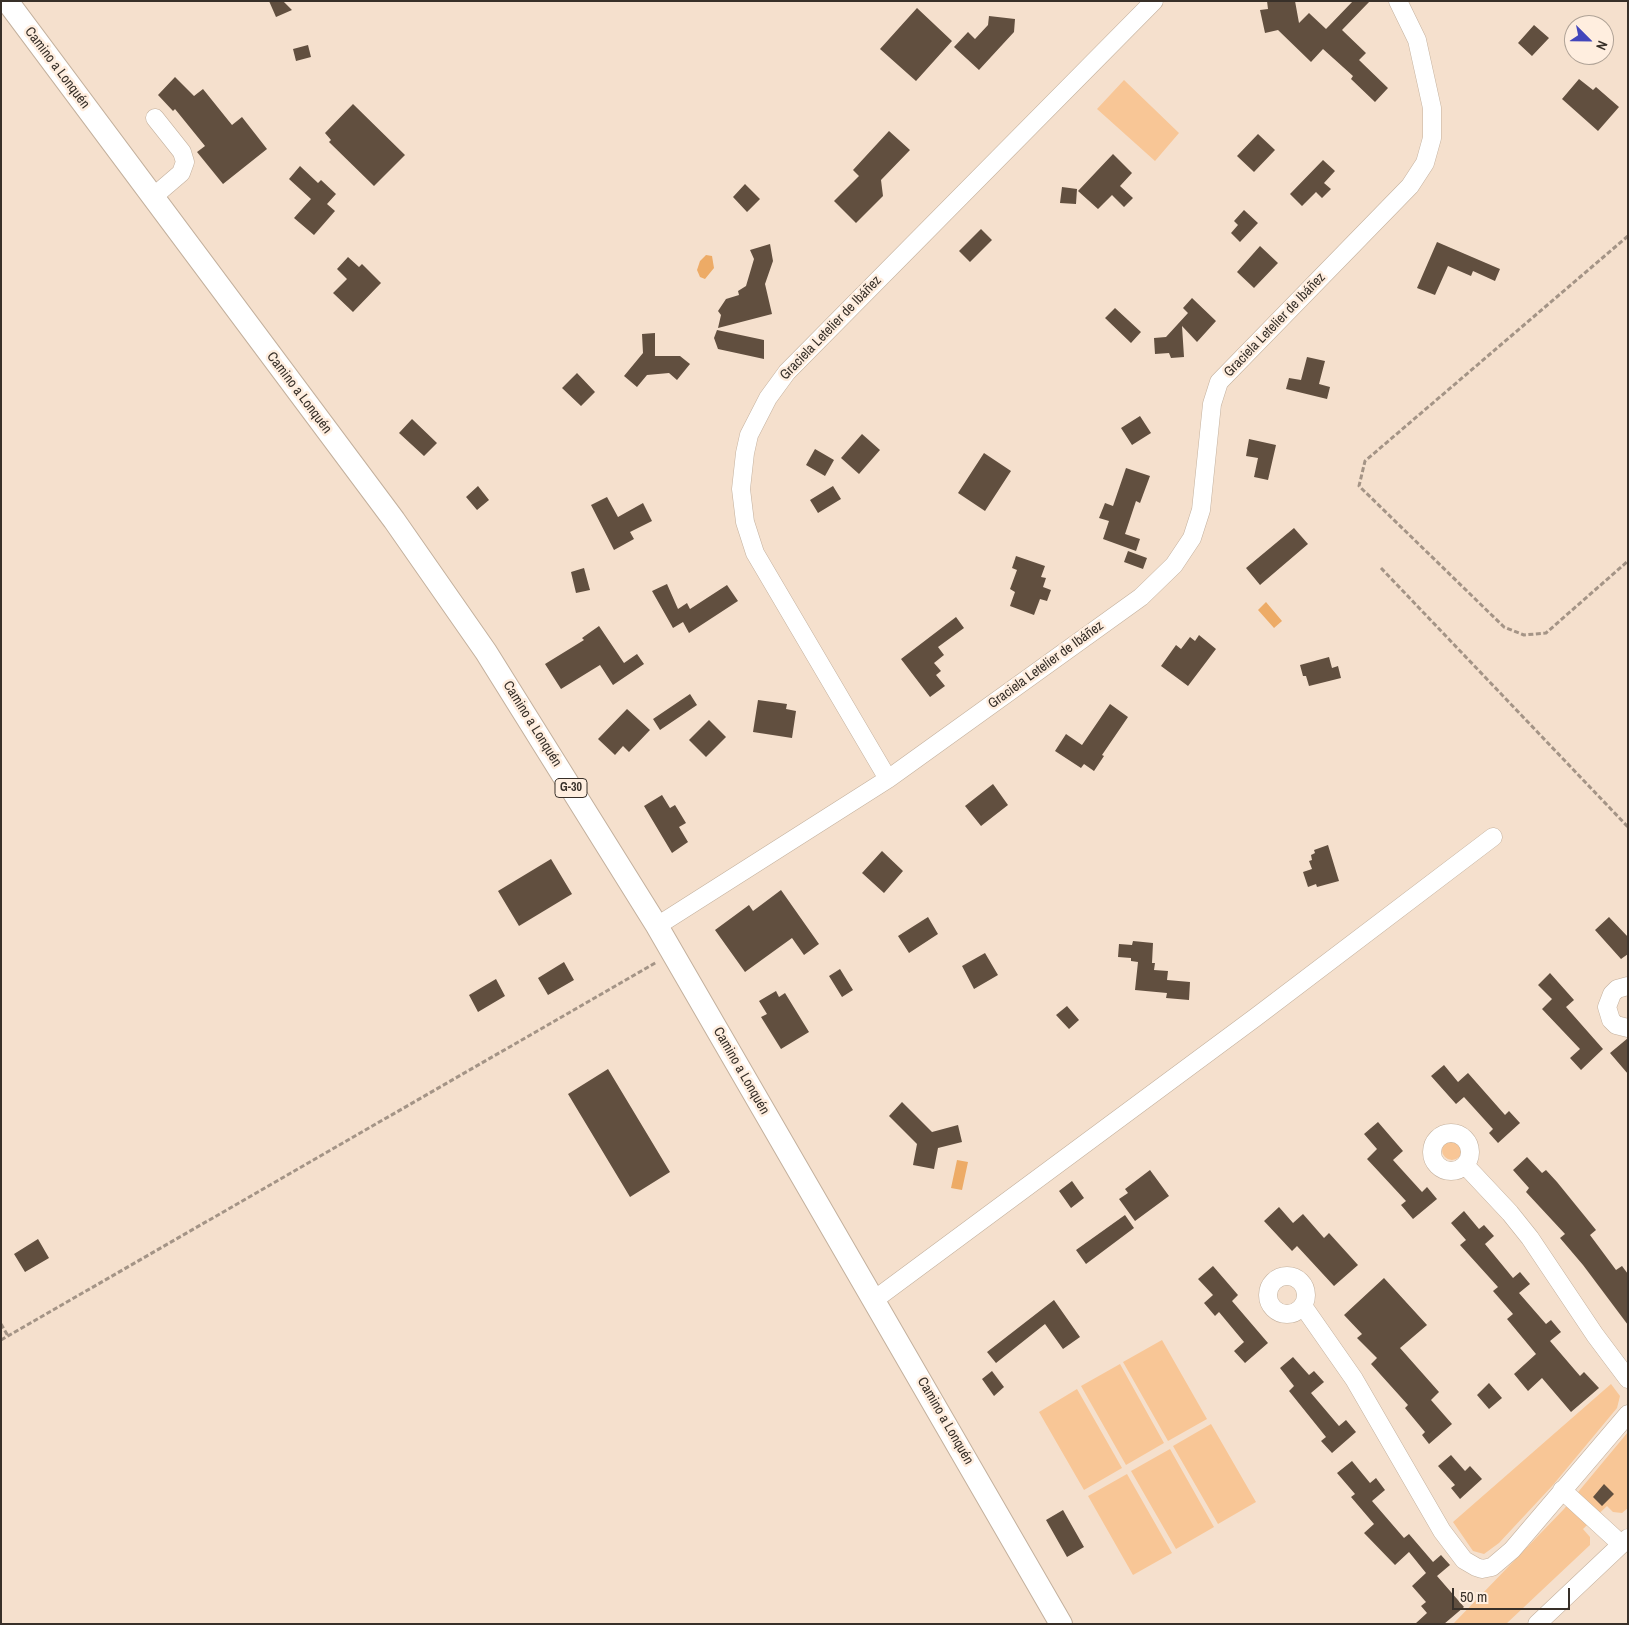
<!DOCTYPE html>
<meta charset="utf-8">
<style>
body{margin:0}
#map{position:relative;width:1629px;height:1625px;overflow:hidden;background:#f5e0cd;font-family:"Archivo Narrow",sans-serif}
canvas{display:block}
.frame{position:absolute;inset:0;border:2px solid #383029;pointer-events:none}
.north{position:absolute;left:1564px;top:15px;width:50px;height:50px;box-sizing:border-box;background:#ffeedf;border:1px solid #afa296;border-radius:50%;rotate:113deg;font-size:14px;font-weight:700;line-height:20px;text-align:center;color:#383029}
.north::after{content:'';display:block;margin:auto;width:18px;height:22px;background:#4346bb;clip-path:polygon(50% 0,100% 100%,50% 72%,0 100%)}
.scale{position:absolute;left:1452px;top:1588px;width:118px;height:22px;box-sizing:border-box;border:2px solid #383029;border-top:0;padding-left:6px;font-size:15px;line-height:18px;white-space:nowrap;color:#383029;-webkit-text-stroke:4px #ffeedf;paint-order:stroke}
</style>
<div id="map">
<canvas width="1629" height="1625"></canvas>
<div class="frame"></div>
<div class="north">N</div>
<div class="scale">50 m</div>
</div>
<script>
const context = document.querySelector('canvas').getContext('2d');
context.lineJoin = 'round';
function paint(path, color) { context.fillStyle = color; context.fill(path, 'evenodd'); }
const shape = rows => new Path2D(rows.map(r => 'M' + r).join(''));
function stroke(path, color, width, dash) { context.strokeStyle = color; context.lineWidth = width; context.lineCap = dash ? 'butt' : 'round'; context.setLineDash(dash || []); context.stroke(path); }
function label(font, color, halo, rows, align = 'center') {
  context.font = font + ' "Archivo Narrow",sans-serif'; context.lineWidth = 5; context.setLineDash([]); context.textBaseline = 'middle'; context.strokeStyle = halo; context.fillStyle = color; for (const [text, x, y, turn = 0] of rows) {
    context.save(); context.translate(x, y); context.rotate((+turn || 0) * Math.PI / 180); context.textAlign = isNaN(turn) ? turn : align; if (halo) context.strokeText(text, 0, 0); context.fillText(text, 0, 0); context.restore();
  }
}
paint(shape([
 [1124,80,1179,133,1155,161,1097,109],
 '1442 1150a10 10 0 1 1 20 0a10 10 0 1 1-20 0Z',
 [1162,1340,1207,1419,1168,1441,1123,1362],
 [1120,1364,1164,1443,1126,1465,1081,1386],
 [1611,1384,1620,1396,1617,1408,1553,1485,1499,1543,1484,1554,1473,1551,1453,1522],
 [1077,1389,1122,1468,1084,1490,1039,1412],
 [1211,1424,1256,1502,1218,1524,1173,1446],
 [1628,1432,1628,1508,1622,1513,1613,1512,1607,1506,1583,1529,1590,1537,1590,1545,1506,1624,1453,1624,1564,1509],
 [1170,1449,1214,1527,1176,1549,1131,1471],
 [1127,1474,1172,1553,1133,1575,1088,1496]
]), '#f8c696');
paint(shape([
 [706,255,712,256,714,268,705,279,700,277,697,270,700,261],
 [1266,602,1282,621,1274,628,1258,610],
 [957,1160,968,1162,962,1190,951,1188]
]), '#edab66');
paint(shape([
 [269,1,283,1,292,10,276,17],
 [1267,1,1295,1,1299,23,1309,13,1326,29,1353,1,1370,1,1342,30,1366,53,1359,60,1388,88,1375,102,1351,79,1353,76,1323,49,1311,62,1278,30,1265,33,1260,10,1268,9],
 [917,8,952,41,916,81,880,49],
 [989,16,1015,19,1014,32,979,70,954,47,968,32,975,39,988,25],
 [1534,25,1549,38,1532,56,1518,43],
 [308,45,311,57,296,61,293,49],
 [175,77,194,96,203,89,232,125,242,117,267,149,223,184,197,152,205,146,175,109,173,111,158,95],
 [1579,79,1593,90,1596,87,1619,107,1598,131,1562,99],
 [353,104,405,155,374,186,329,142,331,140,325,133],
 [889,131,910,150,881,180,883,196,856,223,834,201,859,176,853,170],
 [1258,134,1275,150,1254,172,1237,156],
 [1113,154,1132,173,1120,186,1133,198,1124,207,1112,195,1098,209,1078,191],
 [1323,160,1335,171,1324,183,1331,189,1322,198,1316,192,1302,206,1290,194],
 [300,166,318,183,321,180,336,194,327,204,335,211,314,235,294,218,311,199,289,179],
 [745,184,760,199,747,212,733,197],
 [1062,187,1077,189,1076,204,1060,203],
 [1244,210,1258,223,1240,242,1231,233,1238,225,1234,221],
 [981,229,992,240,970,262,959,251],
 [1437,242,1500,269,1495,281,1473,271,1471,276,1448,266,1435,295,1417,288],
 [770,244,773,261,765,284,772,314,718,328,721,315,718,311,726,299,739,295,738,291,746,286,754,259,750,250],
 [1260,246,1278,263,1254,288,1237,272],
 [348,257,359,267,362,264,381,283,353,312,333,293,347,279,337,269],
 [1192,298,1216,321,1197,342,1182,326,1184,357,1171,358,1169,353,1155,354,1154,338,1166,337,1188,313,1183,308],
 [1115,308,1141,332,1131,343,1105,318],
 [717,330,764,340,764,359,718,349,714,338],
 [655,333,655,356,680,356,690,364,677,380,669,373,647,375,637,387,624,376,643,353,642,334],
 [1307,357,1325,361,1319,384,1330,387,1327,399,1286,389,1289,378,1301,380],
 [577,373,595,392,581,406,562,388],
 [1140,416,1151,433,1132,445,1121,428],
 [412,419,437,443,424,456,399,433],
 [862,434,880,450,859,474,841,458],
 [1249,439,1276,445,1268,480,1254,477,1258,458,1246,456],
 [815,449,834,460,825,476,806,465],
 [984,453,1011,471,985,511,958,493],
 [1126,468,1150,476,1140,503,1136,501,1125,534,1140,539,1136,551,1103,539,1109,521,1099,518,1105,503,1113,506],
 [478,486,489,500,477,510,466,497],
 [833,486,841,499,818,513,810,500],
 [607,497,618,517,643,503,652,521,630,532,634,539,614,550,591,505],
 [1294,528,1308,544,1260,585,1246,568],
 [1128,551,1147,558,1143,569,1124,562],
 [1016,556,1045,566,1041,577,1046,578,1043,587,1051,590,1047,601,1040,599,1034,615,1010,606,1015,592,1010,589,1017,570,1012,568],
 [584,568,590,590,576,593,571,572],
 [667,584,678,609,687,603,690,609,727,585,738,601,689,633,683,622,673,628,652,591],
 [956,617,964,628,938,647,944,655,934,663,941,671,936,675,945,686,930,697,901,659],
 [599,626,624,663,637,654,644,664,613,685,600,665,561,689,545,664,584,640,582,638],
 [1199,635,1216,649,1188,686,1161,666,1176,645,1181,649,1190,637,1195,641],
 [1329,657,1332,668,1338,666,1341,678,1309,686,1306,676,1303,676,1300,665],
 [690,694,697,705,660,730,653,719],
 [758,700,787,704,786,709,796,711,792,738,753,732],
 [1110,704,1128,717,1102,755,1104,756,1094,771,1084,764,1081,768,1055,751,1066,734,1082,745],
 [627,709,650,730,629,752,623,746,615,755,598,739],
 [709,720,726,737,706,757,689,740],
 [993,784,1008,805,981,826,965,806],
 [662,795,670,808,675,805,686,823,679,827,688,842,672,853,644,806],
 [1328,845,1339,881,1317,887,1316,884,1308,887,1303,872,1312,869,1309,861,1312,860,1311,855,1315,853,1314,850],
 [882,851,903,871,884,893,862,873],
 [551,859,572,894,519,926,498,891],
 [781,890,819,944,804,955,792,938,745,972,715,930,749,905,753,911],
 [928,917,938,934,909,953,898,936],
 [1609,917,1628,937,1628,954,1621,959,1595,930],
 [1133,941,1153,943,1152,963,1155,963,1154,970,1168,971,1167,980,1190,982,1189,1000,1166,998,1167,993,1135,990,1138,962,1131,961,1131,958,1118,957,1119,944,1132,945],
 [985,953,998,975,974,989,962,966],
 [564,962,574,980,548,995,538,978],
 [840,969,853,990,842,997,829,976],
 [1550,973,1574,1000,1566,1007,1603,1049,1581,1070,1570,1058,1580,1049,1542,1009,1552,999,1538,985],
 [496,979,505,996,478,1012,469,995],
 [776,991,779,997,785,993,809,1032,781,1049,761,1017,767,1014,759,1001],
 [1067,1006,1079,1020,1069,1029,1056,1015],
 [1628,1038,1628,1074,1610,1053],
 [1444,1065,1458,1082,1468,1073,1505,1115,1509,1111,1520,1123,1498,1143,1489,1133,1493,1129,1464,1097,1456,1104,1431,1076],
 [608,1069,670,1172,630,1197,568,1094],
 [902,1102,932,1132,958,1125,962,1142,938,1148,934,1169,913,1165,917,1144,889,1116],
 [1378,1122,1403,1151,1393,1160,1422,1192,1427,1187,1437,1199,1413,1219,1401,1205,1406,1201,1367,1159,1377,1149,1364,1134],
 [1527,1157,1542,1173,1546,1170,1557,1182,1596,1230,1590,1235,1616,1270,1622,1266,1628,1274,1628,1325,1583,1265,1560,1238,1565,1234,1526,1192,1529,1188,1513,1170],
 [1150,1170,1169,1196,1135,1221,1119,1199,1128,1193,1125,1189],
 [1072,1181,1084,1198,1071,1208,1059,1191],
 [1279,1207,1293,1223,1303,1214,1324,1238,1329,1233,1358,1265,1334,1286,1297,1246,1292,1251,1264,1221],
 [1464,1211,1479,1229,1484,1225,1494,1236,1485,1244,1513,1278,1520,1272,1530,1284,1519,1293,1546,1324,1551,1320,1561,1332,1550,1341,1580,1376,1584,1372,1599,1388,1571,1412,1542,1378,1528,1391,1514,1374,1536,1354,1507,1319,1513,1314,1493,1291,1498,1287,1460,1245,1466,1240,1451,1223],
 [1125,1215,1134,1228,1086,1264,1076,1250],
 [38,1239,49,1258,25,1272,14,1254],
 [1213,1266,1238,1295,1232,1301,1268,1343,1245,1363,1234,1351,1244,1342,1219,1312,1215,1316,1204,1303,1213,1295,1198,1279],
 [1384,1278,1427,1325,1400,1348,1439,1392,1431,1400,1452,1424,1429,1444,1422,1435,1425,1432,1405,1408,1408,1405,1371,1364,1377,1358,1357,1338,1362,1334,1344,1315],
 [1054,1300,1080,1337,1063,1349,1045,1324,996,1363,987,1352],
 [1293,1357,1309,1375,1314,1371,1324,1382,1311,1393,1339,1426,1346,1420,1356,1432,1332,1453,1321,1441,1326,1437,1289,1391,1294,1386,1280,1368],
 [992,1371,1004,1387,994,1396,982,1379],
 [1489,1383,1502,1398,1489,1409,1477,1395],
 [1451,1455,1465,1471,1470,1466,1482,1479,1460,1499,1451,1488,1455,1485,1438,1466],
 [1352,1461,1370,1483,1376,1478,1385,1490,1372,1501,1404,1538,1409,1534,1433,1562,1441,1555,1450,1565,1437,1576,1464,1607,1444,1624,1415,1624,1427,1613,1421,1606,1426,1602,1412,1586,1426,1573,1409,1552,1395,1565,1364,1533,1374,1524,1351,1497,1355,1494,1337,1473],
 [1604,1484,1614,1494,1602,1506,1593,1497],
 [1063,1510,1084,1547,1067,1557,1046,1520]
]), '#614f3f');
const minor = shape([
 [153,197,181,173,185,162,182,152,155,118],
 [888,779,755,553,745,522,741,489,745,453,749,435,768,398,787,372,1154,1],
 [657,926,888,779,1141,597,1174,565,1192,538,1201,510,1212,404,1219,382,1410,186,1425,163,1432,138,1432,108,1417,40,1398,1],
 [1628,986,1617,989,1612,994,1607,1007,1611,1020,1616,1025,1628,1028],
 '1432 1152a19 19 0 1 1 38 0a19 19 0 1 1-38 0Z',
 [1465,1165,1510,1213,1530,1238,1595,1335,1628,1379],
 '1268 1295a19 19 0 1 1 38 0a19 19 0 1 1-38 0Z',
 [874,1300,1256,1017,1493,837],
 [1303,1306,1354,1379,1442,1531,1464,1560,1476,1567,1482,1569,1492,1567,1512,1550,1628,1414],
 [1562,1490,1621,1544],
 [1537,1624,1628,1538]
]);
const major = shape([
 [7,1,394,520,486,652,657,926,1061,1624]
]);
stroke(minor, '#c3b09d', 19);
stroke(major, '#c3b09d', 24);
stroke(shape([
 [1628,236,1365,461,1359,486,1504,627,1524,635,1546,633,1628,561],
 [1381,568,1628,827],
 [1,1324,8,1336],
 [1,1340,657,962]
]), '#a49486', 3, [5, 2.5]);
stroke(minor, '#fff', 18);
stroke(major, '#fff', 22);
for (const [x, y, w] of [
 [571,788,32]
]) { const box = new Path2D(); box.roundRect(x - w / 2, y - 9.5, w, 19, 4); context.fillStyle = '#ffeedf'; context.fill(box); stroke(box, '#383029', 1); }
label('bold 12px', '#383029', null, [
 ["G-30",571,788]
]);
label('14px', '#383029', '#ffeedf', [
 ["Camino a Lonquén",57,68,53],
 ["Graciela Letelier de Ibáñez",1275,325,-46],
 ["Graciela Letelier de Ibáñez",831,328,-46],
 ["Camino a Lonquén",299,393,53],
 ["Graciela Letelier de Ibáñez",1046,665,-36],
 ["Camino a Lonquén",532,724,58],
 ["Camino a Lonquén",741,1071,60],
 ["Camino a Lonquén",945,1421,60]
]);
</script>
